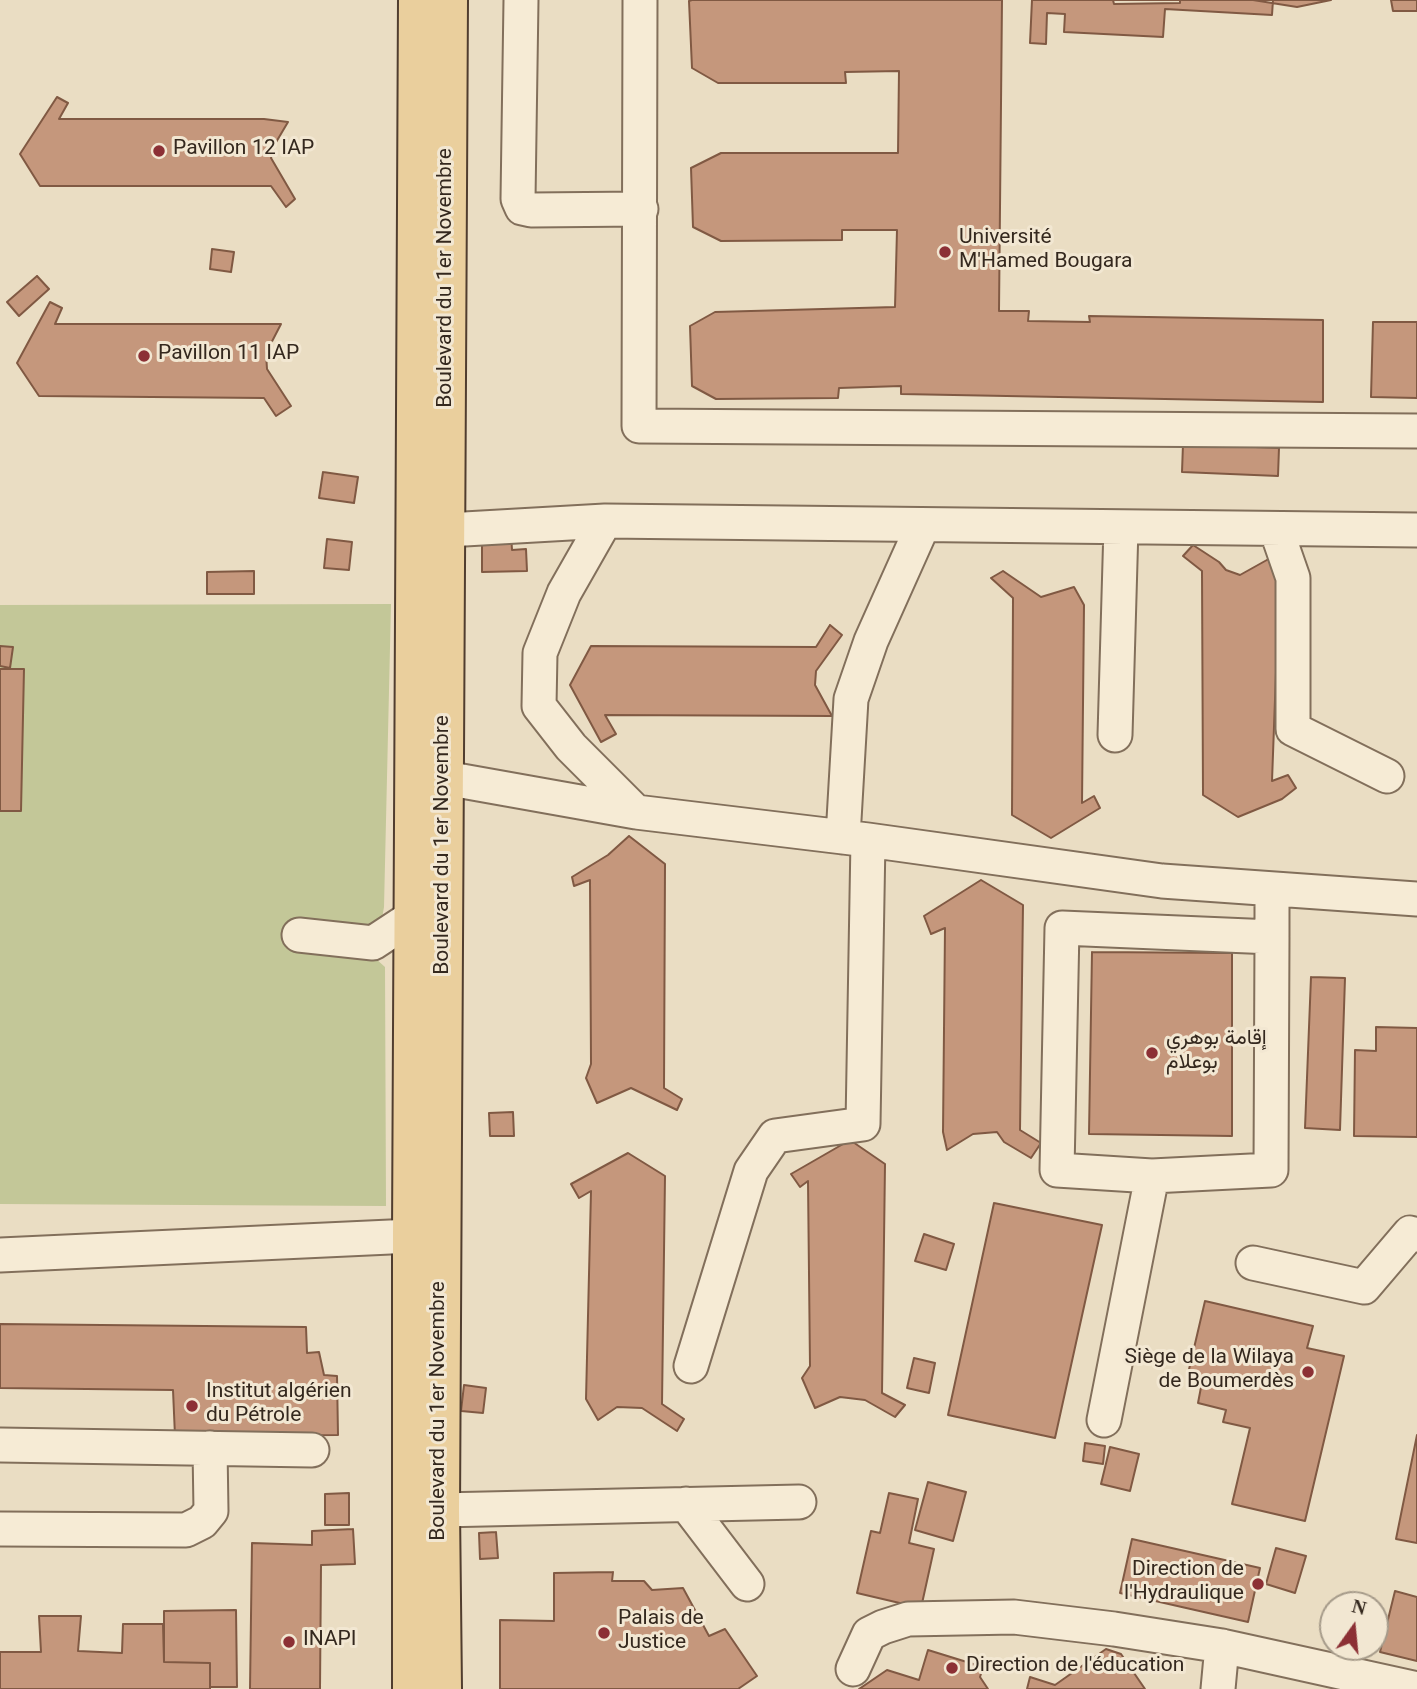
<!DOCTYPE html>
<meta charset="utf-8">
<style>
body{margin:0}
#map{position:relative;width:1417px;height:1689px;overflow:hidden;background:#eaddc3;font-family:Georgia,serif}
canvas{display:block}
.north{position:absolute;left:1319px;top:1591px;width:70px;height:70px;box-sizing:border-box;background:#f2e7d2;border:2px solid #a69b8a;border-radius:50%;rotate:15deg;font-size:19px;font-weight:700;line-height:28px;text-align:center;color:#34281e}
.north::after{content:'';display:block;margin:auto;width:24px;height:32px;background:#8c3035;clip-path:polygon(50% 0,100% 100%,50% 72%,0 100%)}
</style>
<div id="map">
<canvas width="1417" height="1689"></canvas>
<div class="north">N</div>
</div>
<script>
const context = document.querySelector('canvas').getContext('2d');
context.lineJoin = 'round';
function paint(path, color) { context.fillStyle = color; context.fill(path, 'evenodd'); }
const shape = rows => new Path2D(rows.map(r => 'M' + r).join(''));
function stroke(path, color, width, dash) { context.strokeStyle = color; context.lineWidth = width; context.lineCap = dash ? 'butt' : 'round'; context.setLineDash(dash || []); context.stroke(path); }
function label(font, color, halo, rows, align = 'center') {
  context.font = font + ' Georgia,Vazirmatn,serif'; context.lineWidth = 6; context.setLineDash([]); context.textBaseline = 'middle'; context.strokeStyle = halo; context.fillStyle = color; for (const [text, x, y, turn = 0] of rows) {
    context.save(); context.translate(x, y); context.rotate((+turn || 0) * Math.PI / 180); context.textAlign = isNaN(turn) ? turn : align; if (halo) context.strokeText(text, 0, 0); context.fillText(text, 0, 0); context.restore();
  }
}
paint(shape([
 [391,604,384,907,375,958,385,967,386,1206,0,1204,0,605]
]), '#c3c798');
const building = shape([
 [692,0,1002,0,999,311,1029,311,1028,321,1090,322,1089,316,1323,320,1323,402,901,394,901,386,839,388,838,398,716,399,692,386,690,326,715,312,895,307,897,230,842,230,842,240,721,241,693,227,691,168,721,153,898,153,899,71,845,72,846,83,718,83,692,68,689,1,692,0],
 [1032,0,1273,0,1272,15,1165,9,1163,37,1064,32,1065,14,1047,13,1046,44,1030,43,1032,0],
 [1113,0,1180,0,1180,3,1114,4,1113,0],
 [1253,0,1331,0,1297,7,1253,0],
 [1391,0,1417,0,1417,11,1393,11,1391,0],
 [57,97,68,103,59,119,264,119,288,122,275,144,271,158,295,199,286,207,271,186,40,186,20,154,57,97],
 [212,249,234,252,231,272,210,269,212,249],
 [37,276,49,289,19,316,7,302,37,276],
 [50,302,62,308,55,324,281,324,266,353,267,369,291,406,276,416,264,398,39,396,17,363,50,302],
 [1373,322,1417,322,1417,398,1371,397,1373,322],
 [1183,444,1279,448,1278,476,1182,472,1183,444],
 [323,472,358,477,354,503,319,498,323,472],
 [482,533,511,533,512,550,526,549,527,571,482,572,482,533],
 [327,539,352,542,349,570,324,568,327,539],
 [1193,545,1219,562,1226,570,1240,575,1274,556,1279,591,1272,781,1288,775,1296,788,1282,799,1238,817,1203,795,1202,571,1183,556,1193,545],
 [254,571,254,594,207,594,207,572,254,571],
 [1003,571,1041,597,1074,587,1084,605,1082,803,1094,796,1100,808,1051,838,1012,815,1013,598,991,578,1003,571],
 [830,625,842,635,816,671,815,685,832,716,605,715,616,734,601,742,570,685,591,646,816,647,830,625],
 [0,646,13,647,10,668,0,666,0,646],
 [0,669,24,669,21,811,0,811,0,669],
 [629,836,665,864,664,1088,682,1099,677,1110,631,1088,597,1103,586,1078,591,1064,590,880,574,886,572,877,608,855,629,836],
 [981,880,1023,905,1020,1130,1041,1143,1031,1158,1004,1142,997,1132,973,1134,947,1150,943,1132,945,928,931,934,924,916,981,880],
 [1092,952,1232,953,1232,1136,1089,1134,1092,952],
 [1311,977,1345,978,1340,1130,1305,1128,1311,977],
 [1376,1027,1417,1028,1417,1137,1354,1136,1355,1050,1376,1051,1376,1027],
 [513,1112,514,1136,490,1136,489,1113,513,1112],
 [850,1140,885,1164,882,1393,905,1405,895,1417,865,1400,840,1397,815,1408,802,1378,810,1366,808,1181,800,1187,791,1174,850,1140],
 [628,1153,665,1176,662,1404,684,1419,677,1431,642,1408,617,1407,598,1420,586,1399,591,1191,579,1198,571,1184,628,1153],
 [994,1203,1102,1225,1055,1438,948,1415,994,1203],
 [924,1234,954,1244,946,1270,915,1261,924,1234],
 [1205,1301,1313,1326,1307,1348,1344,1356,1305,1521,1232,1504,1250,1428,1223,1422,1226,1410,1198,1403,1202,1382,1187,1378,1205,1301],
 [0,1324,306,1327,307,1353,319,1352,324,1375,337,1376,338,1435,175,1436,173,1390,0,1388,0,1324],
 [914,1358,935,1363,929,1393,907,1388,914,1358],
 [464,1385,486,1388,483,1413,461,1411,464,1385],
 [1417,1435,1417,1543,1396,1539,1417,1435],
 [1085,1443,1105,1446,1103,1464,1083,1461,1085,1443],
 [1110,1447,1139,1454,1130,1491,1101,1484,1110,1447],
 [928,1482,966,1492,953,1541,915,1530,928,1482],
 [349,1493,349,1525,325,1525,325,1494,349,1493],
 [889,1493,918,1499,909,1543,934,1549,921,1608,857,1593,871,1531,880,1533,889,1493],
 [353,1529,355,1564,321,1565,320,1689,250,1689,252,1543,312,1545,312,1531,353,1529],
 [496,1532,498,1558,480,1559,479,1533,496,1532],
 [1132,1539,1260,1568,1248,1622,1120,1593,1132,1539],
 [1276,1548,1306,1556,1295,1593,1266,1584,1276,1548],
 [613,1572,612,1581,644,1581,652,1590,683,1588,709,1636,725,1629,757,1676,738,1689,500,1689,500,1620,554,1621,554,1573,613,1572],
 [1395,1591,1417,1597,1417,1661,1380,1652,1395,1591],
 [236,1610,237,1687,210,1687,210,1663,164,1662,164,1611,236,1610],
 [39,1616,81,1616,78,1651,122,1653,123,1624,163,1624,164,1662,210,1663,210,1689,0,1689,0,1652,41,1652,39,1616],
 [1106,1649,1121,1654,1145,1689,1027,1689,1030,1677,1055,1685,1106,1649],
 [928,1650,983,1667,980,1677,988,1689,859,1689,887,1670,919,1680,928,1650]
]);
paint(building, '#c5977c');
stroke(building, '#805943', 2);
const minor = shape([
 [521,0,518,199,522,208,531,210,641,209],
 [640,0,639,426,1417,431],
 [605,521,564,593,540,653,539,706,571,747,636,812],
 [1276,529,1293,578,1293,729,1387,776],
 [447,530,605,521,1417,530],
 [1115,735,1121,527],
 [445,778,636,812,868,840,1162,881,1417,899],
 [843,837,851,699,871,641,923,525],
 [299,935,373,943,414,916,428,935],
 [1272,937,1062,928,1057,1170,1152,1176,1271,1170,1272,937,1272,889],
 [0,1255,412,1236],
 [1253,1263,1364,1287,1410,1233,1417,1235],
 [691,1366,751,1171,775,1136,863,1124,868,840],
 [1104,1420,1152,1176],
 [0,1445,312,1450],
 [686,1504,747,1584],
 [440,1510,799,1502],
 [0,1529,186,1530,202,1522,211,1511,210,1448],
 [853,1669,869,1634,883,1627,908,1619,1014,1617,1114,1629,1222,1646,1417,1689],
 [1218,1689,1222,1646]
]);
const major = shape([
 [412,1689,412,1236,418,0],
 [442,1689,440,1510,448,0]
]);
stroke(minor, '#826f5b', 37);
stroke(major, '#503d2f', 42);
stroke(minor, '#f6ebd5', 33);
stroke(major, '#eacf9d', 38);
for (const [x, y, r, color] of [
 [159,151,7,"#8c3035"],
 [945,252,7,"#8c3035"],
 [144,356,7,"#8c3035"],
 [1152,1053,7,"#8c3035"],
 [1308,1372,7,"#8c3035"],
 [192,1406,7,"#8c3035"],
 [1258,1584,7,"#8c3035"],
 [604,1633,7,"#8c3035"],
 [289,1642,7,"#8c3035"],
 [952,1668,7,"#8c3035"]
]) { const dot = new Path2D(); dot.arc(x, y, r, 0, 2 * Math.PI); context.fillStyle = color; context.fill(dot); stroke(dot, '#f2e7d2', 2.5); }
label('21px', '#34281e', '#f2e7d2', [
 ["Pavillon 12 IAP",173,151],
 ["Université",959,240],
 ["M'Hamed Bougara",959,264],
 ["Pavillon 11 IAP",158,356],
 ["إقامة بوهري",1166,1041],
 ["بوعلام",1166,1065],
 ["Siège de la Wilaya",1294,1360,"right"],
 ["de Boumerdès",1294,1384,"right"],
 ["Institut algérien",206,1394],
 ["du Pétrole",206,1418],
 ["Direction de",1244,1572,"right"],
 ["l'Hydraulique",1244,1596,"right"],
 ["Palais de",618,1621],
 ["Justice",618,1645],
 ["INAPI",303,1642],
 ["Direction de l'éducation",966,1668]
], 'left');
label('21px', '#34281e', '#f2e7d2', [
 ["Boulevard du 1er Novembre",448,278,-90],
 ["Boulevard du 1er Novembre",445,845,-90],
 ["Boulevard du 1er Novembre",441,1411,-90]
]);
</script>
